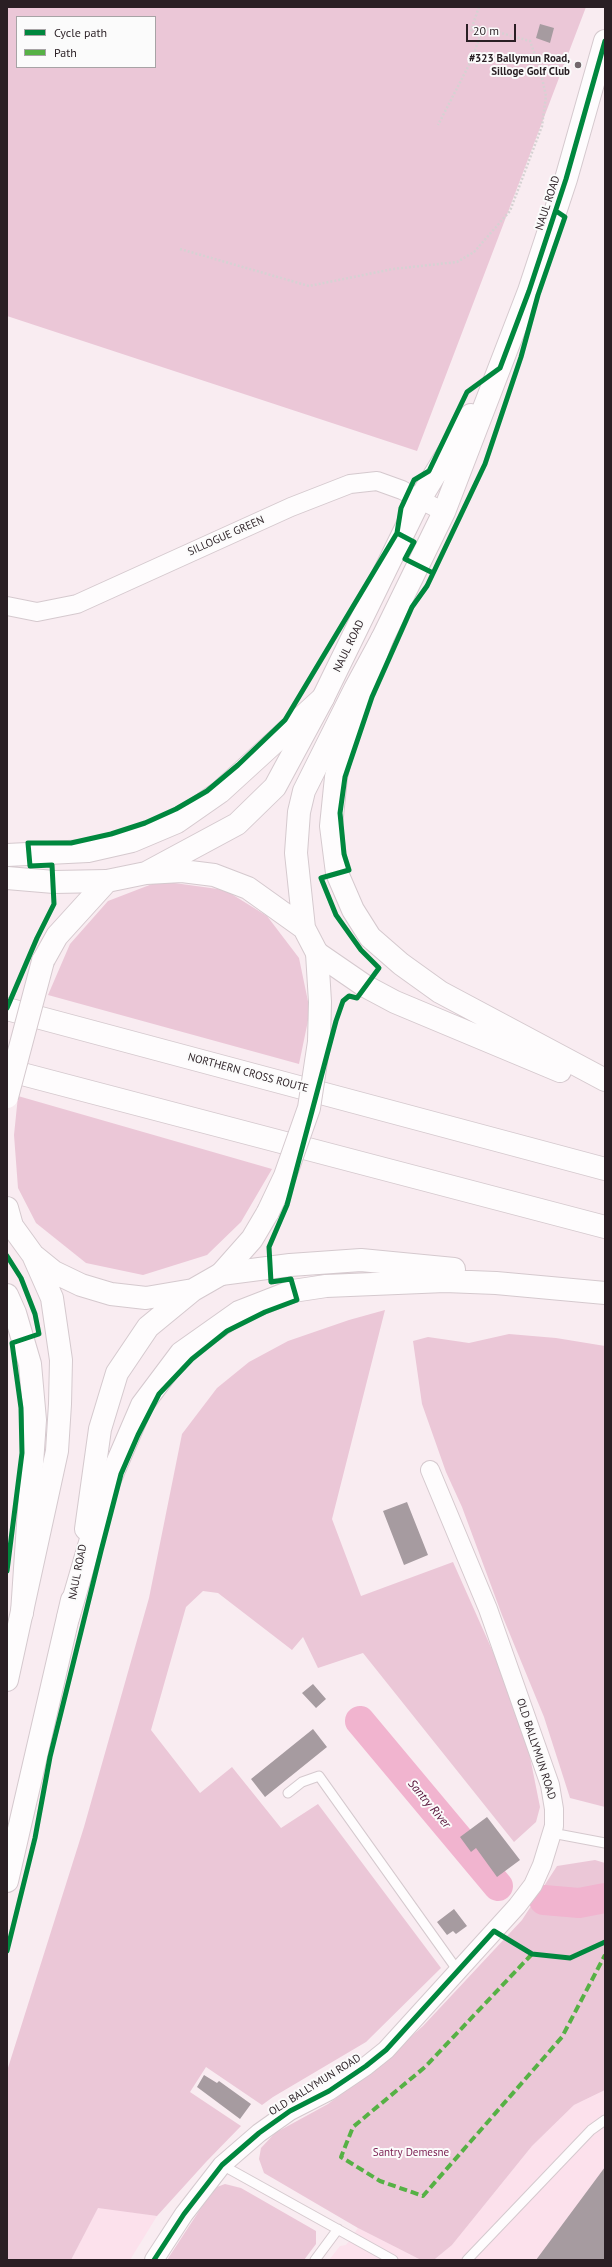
<!DOCTYPE html>
<style>
body{margin:0}
#map{position:relative;width:612px;height:2267px;overflow:hidden;background:#f9ecf1;font-family:"PT Sans",sans-serif}
canvas{display:block}
.frame{position:absolute;inset:0;border:8px solid #2a1f24;pointer-events:none}
.legend{position:absolute;left:16px;top:16px;width:140px;height:52px;box-sizing:border-box;background:#fbfbfb;border:1px solid #a7a3a5;margin:0;padding:5px 7px;list-style:none;font-size:12px;color:#2a1f24}
.legend li{display:flex;align-items:center;gap:8px;height:20px}
.legend b{width:20px;border:1px solid #a7a3a5}
.scale{position:absolute;left:466px;top:24px;width:50px;height:18px;box-sizing:border-box;border:2px solid #2a1f24;border-top:0;padding-left:5px;font-size:12px;line-height:14px;white-space:nowrap;color:#2a1f24;-webkit-text-stroke:3px #fbfbfb;paint-order:stroke}
</style>
<div id="map">
<canvas width="612" height="2267"></canvas>
<div class="frame"></div>
<ul class="legend">
<li><b style="height:5px;background:#00873e"></b>Cycle path</li>
<li><b style="height:5px;background:#56b145"></b>Path</li>
</ul>
<div class="scale">20 m</div>
</div>
<script>
const context = document.querySelector('canvas').getContext('2d');
context.lineJoin = 'round';
function paint(path, color) { context.fillStyle = color; context.fill(path, 'evenodd'); }
const shape = rows => new Path2D(rows.map(r => 'M' + r).join(''));
function stroke(path, color, width, dash) { context.strokeStyle = color; context.lineWidth = width; context.lineCap = dash ? 'butt' : 'round'; context.setLineDash(dash || []); context.stroke(path); }
function label(font, color, halo, rows, align = 'center') {
  context.font = font + ' "PT Sans",sans-serif'; context.lineWidth = 4; context.setLineDash([]); context.textBaseline = 'middle'; context.strokeStyle = halo; context.fillStyle = color; for (const [text, x, y, turn = 0] of rows) {
    context.save(); context.translate(x, y); context.rotate((+turn || 0) * Math.PI / 180); context.textAlign = isNaN(turn) ? turn : align; if (halo) context.strokeText(text, 0, 0); context.fillText(text, 0, 0); context.restore();
  }
}
paint(shape([
 [605,2090,605,2260,422,2260,435,2259,452,2245,532,2146,574,2105],
 [98,2207,157,2216,130,2260,71,2260],
 [358,2228,421,2260,329,2260,340,2246,346,2245]
]), '#fce1ec');
paint(shape([
 [7,7,586,7,417,451,7,316],
 [17,17,155,17,155,67,17,67],
 [160,881,225,890,267,916,299,958,310,1011,299,1064,48,995,70,944,108,901],
 [18,1096,272,1169,241,1222,207,1255,143,1275,86,1263,36,1223,18,1188,14,1135],
 [385,1310,332,1519,361,1596,453,1562,509,1688,525,1732,540,1807,536,1822,514,1842,363,1653,318,1668,303,1637,292,1650,218,1593,203,1591,186,1607,151,1730,200,1793,232,1767,281,1828,318,1804,441,1968,366,2042,273,2097,262,2105,206,2067,190,2092,241,2126,206,2162,157,2216,98,2208,71,2260,7,2260,7,2071,84,1827,149,1598,182,1434,217,1388,249,1362,288,1341,349,1320],
 [509,1334,556,1338,605,1346,605,1807,570,1798,544,1717,502,1615,462,1507,446,1472,422,1404,413,1341,428,1337,469,1343],
 [595,1860,605,1863,605,2090,574,2105,532,2146,452,2245,435,2259,421,2260,358,2228,264,2173,259,2159,261,2148,275,2133,328,2104,372,2071,423,2026,522,1920,557,1866],
 [225,2184,241,2188,316,2231,316,2244,304,2260,167,2260,214,2188]
]), '#ebc7d7');
stroke(shape([
 [360,1721,498,1886],
 [544,1900,579,1903,605,1898]
]), '#f1b4cf', 30);
paint(shape([
 [540,24,554,28,550,43,536,38],
 [407,1502,428,1555,404,1565,383,1511],
 [313,1684,326,1699,316,1708,302,1693],
 [313,1729,327,1747,265,1797,251,1779],
 [487,1817,520,1860,497,1877,476,1848,471,1852,460,1837],
 [454,1909,467,1926,456,1934,453,1931,447,1935,437,1922],
 [204,2075,217,2083,219,2081,251,2104,240,2119,197,2087],
 [605,2167,605,2260,536,2260]
]), '#a69ba0');
const lane = shape([
 [288,1793,302,1782,319,1776,458,1971],
 [552,1833,605,1843],
 [222,2165,393,2260],
 [315,2260,338,2229],
 [467,2260,591,2130,605,2120]
]);
const street = shape([
 [7,606,37,612,77,604,291,507,350,484,377,481,402,490,444,512],
 [154,2260,184,2214,222,2165,259,2133,290,2111,329,2091,366,2066,386,2050,517,1906,533,1885,542,1865,554,1826,554,1809,550,1785,488,1609,430,1470]
]);
const secondary = shape([
 [146,873,237,824,275,787,323,698,420,499,471,415],
 [304,928,296,853,299,812,304,791,355,689,382,639,444,512,529,291,566,179,605,41],
 [43,961,57,936,107,881,146,873,182,871,214,875,248,888,304,928,317,953,320,1002,319,1042],
 [7,1208,12,1226,33,1255,54,1272,81,1285,111,1294,146,1298,193,1290,221,1274,252,1239,268,1212],
 [86,1529,100,1429,117,1373,148,1327,193,1290],
 [7,1680,57,1451,60,1404,61,1360,52,1298,33,1255],
 [7,1881,72,1600]
]);
const highway = shape([
 [382,639,344,744,336,777,331,826,337,873,353,910,370,937,401,964,440,992,605,1080],
 [7,855,88,851,132,841,177,822,220,792,323,698],
 [7,878,54,882,107,881],
 [317,953,365,986,395,1002,560,1071],
 [7,1009,605,1169],
 [7,1070,605,1227],
 [7,1222,12,1226],
 [221,1274,290,1265,361,1260,454,1269],
 [7,1295,15,1313,30,1364,35,1420,22,1613],
 [68,1618,105,1491,142,1405,181,1353,239,1312,293,1291,326,1286,445,1281,496,1283,605,1293]
]);
stroke(lane, '#d5c9ce', 11);
stroke(street, '#d5c9ce', 20);
stroke(secondary, '#d5c9ce', 24);
stroke(highway, '#d5c9ce', 24);
stroke(shape([
 [479,7,471,30,481,34],
 [180,249,309,286,393,269,457,262,474,252,510,211,542,126,546,96,540,69,530,41,483,28,471,61,438,125],
 [509,1941,532,1954,570,1958,605,1942]
]), '#d6d2d3', 2.5, [2, 2]);
stroke(lane, '#fefcfd', 9);
stroke(street, '#fefcfd', 18);
stroke(secondary, '#fefcfd', 22);
stroke(highway, '#fefcfd', 22);
const secondaryBridge = shape([
 [7,1097,43,961],
 [268,1212,285,1176,309,1108,319,1042]
]);
stroke(secondaryBridge, '#d5c9ce', 24, []);
stroke(secondaryBridge, '#fefcfd', 22);
stroke(shape([
 [532,1954,425,2067,353,2127,341,2157,380,2181,423,2196,562,2037,605,1955]
]), '#56b145', 4, [8, 4]);
stroke(shape([
 [397,533,414,542,405,559,433,573],
 [7,1008,37,938,54,904,52,865,30,866,28,843,71,843,111,834,145,823,176,809,207,791,238,765,285,720,297,700,397,533,401,508,414,480,429,471,467,392,500,368,529,291,566,179,605,41],
 [7,1256,21,1278,35,1314,39,1334,12,1343,21,1408,22,1453,7,1571],
 [7,1951,35,1838,50,1757,101,1551,121,1474,138,1435,159,1394,192,1359,227,1331,265,1312,297,1300,291,1279,271,1282,269,1247,287,1205,336,1021,343,1001,349,996,357,998,379,968,361,950,336,915,321,878,349,870,344,854,340,813,345,777,372,697,412,607,427,586,485,464,521,357,538,295,565,217,556,211],
 [154,2260,184,2214,222,2165,259,2133,290,2111,329,2091,366,2066,386,2050,494,1931,532,1954,570,1958,605,1942]
]), '#00873e', 5);
for (const [x, y, r, color] of [
 [578,65,4,"#72676c"]
]) { const dot = new Path2D(); dot.arc(x, y, r, 0, 2 * Math.PI); context.fillStyle = color; context.fill(dot); stroke(dot, '#fbfbfb', 1.5); }
label('bold 11px', '#2a1f24', '#fbfbfb', [
 ["#323 Ballymun Road,",570,59],
 ["Silloge Golf Club",570,72]
], 'right');
label('11px', '#2a1f24', '#fbfbfb', [
 ["NAUL ROAD",548,203,-72],
 ["SILLOGUE GREEN",226,536,-24],
 ["NAUL ROAD",349,646,-64],
 ["NORTHERN CROSS ROUTE",248,1073,15],
 ["NAUL ROAD",78,1572,-79],
 ["OLD BALLYMUN ROAD",536,1749,72],
 ["OLD BALLYMUN ROAD",315,2085,-32]
]);
label('11px', '#7b1f52', '#fbfbfb', [
 ["Santry Demesne",411,2153]
]);
label('italic 12px', '#530d35', '#fbfbfb', [
 ["Santry River",429,1804,50]
]);
</script>
